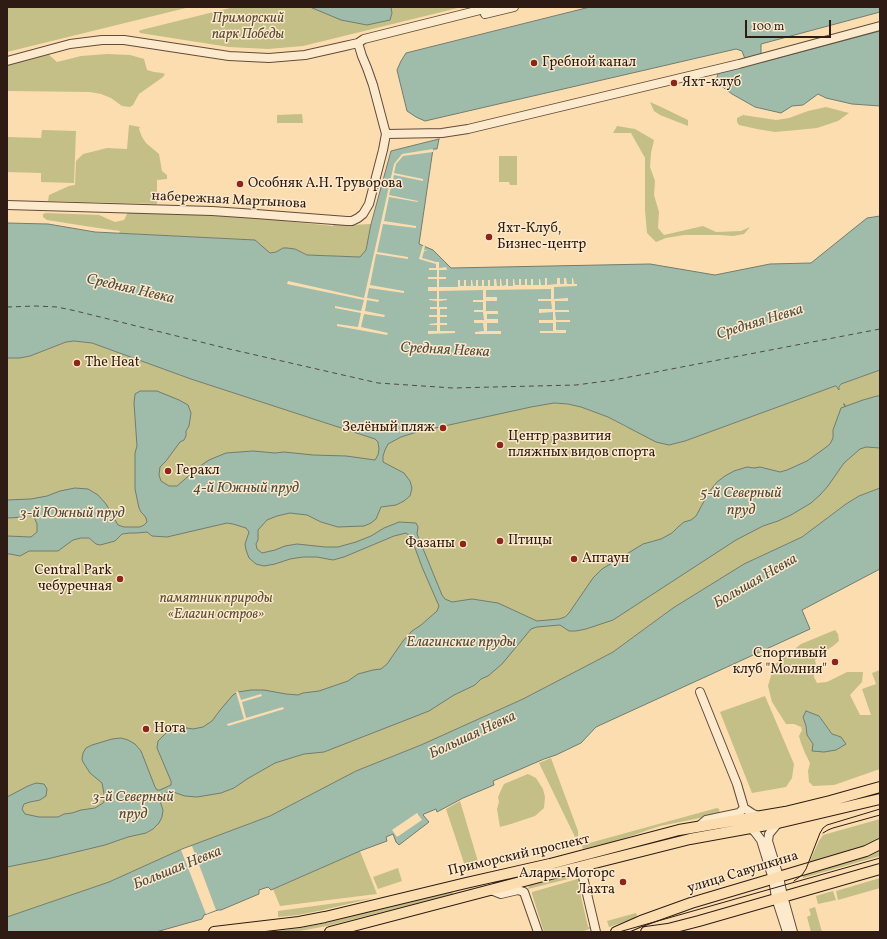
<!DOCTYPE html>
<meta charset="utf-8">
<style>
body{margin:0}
#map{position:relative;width:887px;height:939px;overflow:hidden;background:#fcddaf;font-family:Vollkorn,serif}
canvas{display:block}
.frame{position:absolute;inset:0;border:8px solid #2e1c14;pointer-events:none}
.scale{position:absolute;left:745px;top:20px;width:86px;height:18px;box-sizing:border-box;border:2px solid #2e1c14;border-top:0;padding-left:5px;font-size:12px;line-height:14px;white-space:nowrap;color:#2e1c14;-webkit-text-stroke:3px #fde9cb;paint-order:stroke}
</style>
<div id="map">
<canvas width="887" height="939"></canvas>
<div class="frame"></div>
<div class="scale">100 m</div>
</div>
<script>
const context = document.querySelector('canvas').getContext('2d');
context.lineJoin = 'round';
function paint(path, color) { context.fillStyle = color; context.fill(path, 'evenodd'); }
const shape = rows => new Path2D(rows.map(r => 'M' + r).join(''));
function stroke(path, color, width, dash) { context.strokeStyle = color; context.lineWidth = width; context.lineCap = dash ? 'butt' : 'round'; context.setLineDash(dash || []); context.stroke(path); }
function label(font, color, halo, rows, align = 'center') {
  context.font = font + ' Vollkorn,serif'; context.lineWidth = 3; context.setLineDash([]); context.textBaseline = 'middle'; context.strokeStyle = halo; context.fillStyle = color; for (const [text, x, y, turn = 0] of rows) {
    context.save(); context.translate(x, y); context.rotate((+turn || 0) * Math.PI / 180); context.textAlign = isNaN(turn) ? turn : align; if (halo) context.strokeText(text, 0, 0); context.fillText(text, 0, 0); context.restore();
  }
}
paint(shape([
 [7,7,190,7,7,52],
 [234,7,462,7,303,46,268,49,229,47,140,33,139,31,141,30],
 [48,54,57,62,81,56,107,54,130,55,144,59,147,70,154,72,162,73,165,74,163,77,139,94,133,105,130,107,122,106,111,98,101,94,90,92,7,91,7,64],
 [650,102,659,106,688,120,688,126,660,115,654,111],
 [826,107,849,113,838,121,817,128,797,130,775,132,757,129,739,125,737,122,737,118,743,115,776,120,789,118,808,111],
 [302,114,303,123,277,123,277,115],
 [129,125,140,127,139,129,142,137,146,143,159,154,162,171,167,175,167,179,157,180,157,204,48,201,49,195,69,186,75,185,76,161,83,154,107,148,127,149],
 [617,126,635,129,654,140,651,153,650,167,655,181,654,195,659,212,658,228,664,235,703,226,716,232,741,231,750,227,744,234,733,236,720,235,684,235,666,238,656,242,647,233,645,210,645,158,631,133,613,133],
 [42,130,76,131,74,183,41,182,41,173,7,172,7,137,41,138],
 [499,156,517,156,517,185,510,185,509,182,499,182],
 [128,212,212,215,275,218,275,220,333,226,334,224,352,225,371,224,366,250,360,257,307,255,295,249,283,248,276,252,269,253,255,240,119,233,120,231,98,228,47,220,43,217,43,214,46,213,99,215,115,222,124,220],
 [74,341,92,343,191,379,375,439,378,442,388,444,401,437,417,432,496,414,531,407,554,403,568,404,581,407,608,417,626,427,685,441,835,386,839,390,841,384,880,370,880,488,859,496,846,504,802,537,744,564,673,608,613,652,594,662,523,699,421,745,356,771,270,816,182,849,109,882,7,917,7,358,20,358,30,356,66,342],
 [835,630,838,634,839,641,833,646,824,652,815,660,816,665,814,677,817,683,827,682,847,672,863,672,862,682,850,695,860,715,871,715,862,689,876,684,872,673,880,670,880,769,834,785,813,786,809,782,808,771,810,763,805,753,801,743,799,736,802,730,801,727,794,724,786,724,772,702,768,686,774,665,801,644],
 [819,716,832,734,841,737,812,751,814,744,807,735,806,726,803,717],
 [765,696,794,764,792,778,786,787,752,793,720,712],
 [551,758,578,831,578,836,575,837,539,763],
 [528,774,536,778,543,789,545,797,544,808,535,816,511,824,500,827,497,809,499,802,498,797,502,788,504,784],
 [460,801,479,865,466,869,446,809],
 [717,808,719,809,720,814,660,826,616,841,583,849,582,845],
 [880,819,880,840,855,850,809,863,819,841,823,835],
 [880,850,880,856,803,878,803,876,805,873],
 [360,851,377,894,280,906,273,889],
 [398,868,402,881,378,889,373,877],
 [573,874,576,874,580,876,528,889,529,886,531,885],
 [581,878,583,887,579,888,588,927,592,927,592,928,581,932,544,932,532,894,532,892],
 [880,878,880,888,838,900,836,891],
 [452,891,453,894,327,926,294,932,266,932,300,928,326,923],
 [833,891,836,900,818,904,816,896],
 [373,898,323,910,298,915,278,917,278,911],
 [815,907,822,932,811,932,807,917,811,915,809,909],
 [636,913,637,916,636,918,609,927,607,921]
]), '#c3bf87');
const water = shape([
 [310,7,391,7,392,13,390,20,367,25,341,20,310,7],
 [590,7,880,7,880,12,761,44,761,53,763,62,880,31,880,106,852,104,826,98,818,94,803,105,792,106,781,113,755,107,732,94,716,82,718,73,745,59,742,51,736,49,425,121,416,117,407,111,397,70,401,61,406,53,590,7],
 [439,139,437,149,433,149,419,244,433,250,451,268,650,264,715,275,770,264,811,263,867,218,880,216,880,370,841,384,839,387,839,390,836,386,835,386,685,441,669,445,656,442,608,417,581,407,568,404,554,403,531,407,417,432,401,437,388,444,385,450,383,456,383,462,404,473,410,481,412,488,410,496,404,501,396,505,381,507,376,519,371,523,364,526,338,527,321,522,307,515,290,513,277,516,267,520,258,530,258,540,256,544,257,549,262,553,275,550,285,546,297,544,325,547,338,547,356,542,371,536,384,528,399,522,416,523,418,527,417,534,442,595,445,599,452,602,472,599,498,603,537,621,559,619,565,617,569,613,593,578,602,569,643,544,661,539,672,533,678,527,684,522,691,520,696,516,709,492,717,482,725,476,734,471,747,467,754,468,760,467,780,472,787,470,807,461,825,448,830,444,833,438,833,430,841,408,863,400,877,396,880,396,880,448,866,447,860,449,844,463,828,486,820,495,811,503,791,515,778,521,763,526,736,540,613,620,586,629,576,631,569,631,560,625,537,627,531,629,502,664,488,676,481,679,475,685,454,695,429,711,324,752,304,754,275,763,247,779,234,788,221,793,197,797,185,796,176,793,173,791,170,791,162,794,160,796,159,798,163,810,162,817,159,823,153,829,146,833,128,837,105,845,47,859,7,867,7,797,28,786,36,783,44,784,47,789,46,796,40,800,30,802,24,804,22,809,25,814,39,817,58,817,64,814,72,813,81,810,95,808,103,803,105,799,102,783,90,773,83,762,82,759,83,753,86,748,92,745,112,739,121,738,128,740,135,744,141,751,155,787,157,790,160,790,171,785,171,781,157,748,158,741,169,730,174,728,181,727,193,729,203,727,212,721,221,709,233,695,238,692,251,690,264,690,286,694,298,695,303,693,319,691,348,681,358,674,373,670,381,669,387,664,403,641,412,631,421,625,437,611,439,606,422,567,411,537,406,533,394,536,344,557,333,560,317,557,303,557,290,559,275,564,264,566,256,564,249,558,246,550,245,544,249,532,246,528,233,524,227,523,167,537,152,536,147,532,137,533,130,533,122,534,115,541,100,545,96,544,89,538,81,538,73,540,58,551,29,551,20,556,10,554,7,554,7,536,31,537,37,532,37,524,34,517,28,515,23,517,9,518,7,517,7,500,31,499,47,496,60,491,75,488,88,489,98,495,106,504,118,525,124,527,140,527,144,525,147,522,146,518,144,515,141,512,139,508,135,489,135,453,137,446,134,403,135,394,140,391,157,391,179,400,188,405,191,413,189,426,186,431,186,436,184,440,180,442,166,461,160,467,159,475,161,481,169,486,177,486,200,466,209,460,226,453,253,451,275,453,284,452,313,455,346,456,375,460,378,455,379,449,378,442,375,439,191,379,92,343,74,341,66,342,30,356,20,358,7,358,7,223,48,224,95,232,255,240,270,253,276,252,283,248,287,248,295,249,307,255,360,257,366,250,371,224,391,151,439,139],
 [880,488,880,569,802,610,810,629,596,727,581,743,556,755,544,759,493,781,494,785,463,798,437,812,436,809,424,814,423,815,429,822,399,845,396,842,393,834,386,837,387,841,360,851,271,890,268,887,259,890,259,894,221,910,218,910,204,915,202,919,156,932,7,932,7,917,109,882,182,849,270,816,356,771,421,745,523,699,594,662,613,652,673,608,744,564,802,537,846,504,859,496,880,488],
 [806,711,819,716,832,734,841,737,846,744,836,750,824,752,812,751,813,744,807,735,806,726,803,717,806,711]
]);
paint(water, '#9fbcab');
stroke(water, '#727c6f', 1);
paint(shape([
 [433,149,433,152,403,156,396,164,394,173,423,179,423,181,394,175,389,195,418,201,418,202,389,197,384,221,416,226,416,228,383,224,377,252,408,257,408,259,376,254,370,285,404,291,404,293,369,288,367,298,379,300,378,302,367,300,365,311,385,315,384,317,364,314,361,327,388,333,387,335,337,326,337,324,358,327,361,313,335,308,335,306,361,311,364,300,287,284,288,281,364,298,394,164,402,154],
 [423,245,425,246,424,250,428,251,424,251,422,258,436,262,439,262,439,268,446,267,447,270,439,270,439,277,446,277,446,279,439,279,439,287,458,287,458,280,460,280,460,286,464,286,464,280,466,280,466,286,471,286,471,280,472,280,473,286,476,286,476,280,478,280,478,286,482,286,482,280,484,280,484,286,488,286,488,280,490,280,490,286,494,286,494,279,496,279,497,286,500,286,500,279,501,279,502,286,506,285,506,279,508,279,508,286,513,286,513,279,514,279,515,285,519,285,519,279,521,279,521,285,525,285,525,279,527,279,527,285,531,285,531,279,533,279,533,285,539,285,539,279,540,279,541,285,545,285,545,278,547,278,547,285,557,284,557,278,560,278,560,284,564,284,564,278,566,278,567,284,572,284,572,278,573,278,574,284,577,284,577,286,554,287,554,299,568,298,568,301,555,301,555,310,569,310,569,312,555,312,556,320,570,320,570,322,556,322,556,330,566,330,566,333,540,333,540,331,553,331,553,323,539,323,539,320,553,320,553,312,539,313,539,309,552,309,551,301,538,301,538,299,551,299,551,289,486,290,486,297,497,297,497,301,486,301,486,311,498,311,498,314,487,314,487,319,498,319,498,323,487,323,487,331,501,331,501,334,475,334,475,332,484,331,483,323,474,323,474,320,484,320,483,312,474,312,474,310,483,310,483,302,473,302,473,300,483,300,483,290,439,291,439,299,447,299,447,300,439,301,439,307,447,307,447,309,440,309,440,315,447,315,447,317,440,317,440,323,447,323,447,325,440,325,440,331,455,331,455,333,428,334,428,331,437,331,437,325,430,325,429,324,437,323,437,317,429,317,429,315,437,315,437,309,430,309,430,307,437,307,437,301,429,300,429,299,437,299,437,291,428,291,428,287,437,287,437,279,428,279,428,277,437,277,437,270,429,270,429,268,436,268,436,264,419,259],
 [238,691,241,700,261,694,262,696,242,702,246,718,283,707,284,709,228,726,227,724,244,719,236,692],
 [417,813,422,820,397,837,392,830],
 [192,846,216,910,206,914,181,850]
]), '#fcddaf');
stroke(shape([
 [844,404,845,406]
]), '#727c6f', 1.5);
stroke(shape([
 [7,307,36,306,57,307,76,311,225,348,378,383,453,388,576,385,614,380,880,329]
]), '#504c41', 1, [5, 4]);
const minor = shape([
 [485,14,514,7],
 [7,61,70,44,102,40,124,40,229,56,269,58,305,55,345,46,358,43,364,39,492,7],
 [386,134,442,133,468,129,739,64,880,26],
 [7,205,212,211,256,214,347,221,352,221,358,218,363,214,369,204,383,150,386,134,373,85,367,68,362,56,358,43],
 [700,692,737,784,744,808],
 [778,823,769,834,768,841,779,877,783,896,793,932],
 [698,827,706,820,739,813,744,808,753,814,758,816],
 [750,828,755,832,761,840,773,879,776,898,787,932],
 [592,863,588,869,583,877,596,932],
 [491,890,501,894,518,890,524,892,538,932]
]);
const major = shape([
 [214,932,299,922,325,917,466,883,550,864,679,830,785,812,830,801,880,787],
 [330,932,551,874,690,839,778,823,880,799],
 [616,932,641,921,691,903,866,851,880,844],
 [646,932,668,929,699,921,880,869]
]);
stroke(minor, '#624c3b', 10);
stroke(major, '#2e1c14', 12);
stroke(minor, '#fde9cb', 8);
stroke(major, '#fcddaf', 10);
stroke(shape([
 [823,833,828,830,833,828,880,815],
 [794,881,802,875,806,869,820,833,823,828,827,825,880,809],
 [619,932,880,858]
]), '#2e1c14', 1);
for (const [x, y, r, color] of [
 [534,63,4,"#8f2418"],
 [674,83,4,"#8f2418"],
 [240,184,4,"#8f2418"],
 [489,237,4,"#8f2418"],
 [77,363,4,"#8f2418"],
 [443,428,4,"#8f2418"],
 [500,445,4,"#8f2418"],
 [168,471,4,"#8f2418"],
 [500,541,4,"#8f2418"],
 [463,544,4,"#8f2418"],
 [574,559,4,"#8f2418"],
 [120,579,4,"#8f2418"],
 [835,662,4,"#8f2418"],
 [146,729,4,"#8f2418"],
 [623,882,4,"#8f2418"]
]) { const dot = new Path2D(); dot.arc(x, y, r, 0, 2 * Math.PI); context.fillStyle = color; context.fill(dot); stroke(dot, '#fde9cb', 1.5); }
label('italic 14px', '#5b4d36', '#fde9cb', [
 ["Приморский",248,19],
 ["парк Победы",248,35],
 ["памятник природы",216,599],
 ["«Елагин остров»",216,615]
]);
label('14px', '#2e1c14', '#fde9cb', [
 ["Гребной канал",542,63],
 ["Яхт-клуб",682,83],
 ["Особняк А.Н. Труворова",248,184],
 ["Яхт-Клуб,",497,229],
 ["Бизнес-центр",497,245],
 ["The Heat",85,363],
 ["Зелёный пляж",435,428,"right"],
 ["Центр развития",508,437],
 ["пляжных видов спорта",508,453],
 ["Геракл",176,471],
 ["Птицы",508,541],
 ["Фазаны",455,544,"right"],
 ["Аптаун",582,559],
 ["Central Park",112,571,"right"],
 ["чебуречная",112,587,"right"],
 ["Спортивый",827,654,"right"],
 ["клуб \"Молния\"",827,670,"right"],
 ["Нота",154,729],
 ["Аларм-Моторс",615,874,"right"],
 ["Лахта",615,890,"right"]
], 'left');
label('14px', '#2e1c14', '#fde9cb', [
 ["набережная Мартынова",229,201,3],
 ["Приморский проспект",519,856,-13],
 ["улица Савушкина",743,873,-17]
]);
label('italic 15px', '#504c41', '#fde9cb', [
 ["Средняя Невка",130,290,13],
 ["Средняя Невка",760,323,-17],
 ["Средняя Невка",445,351,3],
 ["4-й Южный пруд",246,489],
 ["5-й Северный",741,494],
 ["пруд",741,511],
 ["3-й Южный пруд",72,514],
 ["Большая Невка",756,582,-30],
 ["Елагинские пруды",461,643],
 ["Большая Невка",473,736,-25],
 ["3-й Северный",133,798],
 ["пруд",133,815],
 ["Большая Невка",178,869,-22]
]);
</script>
